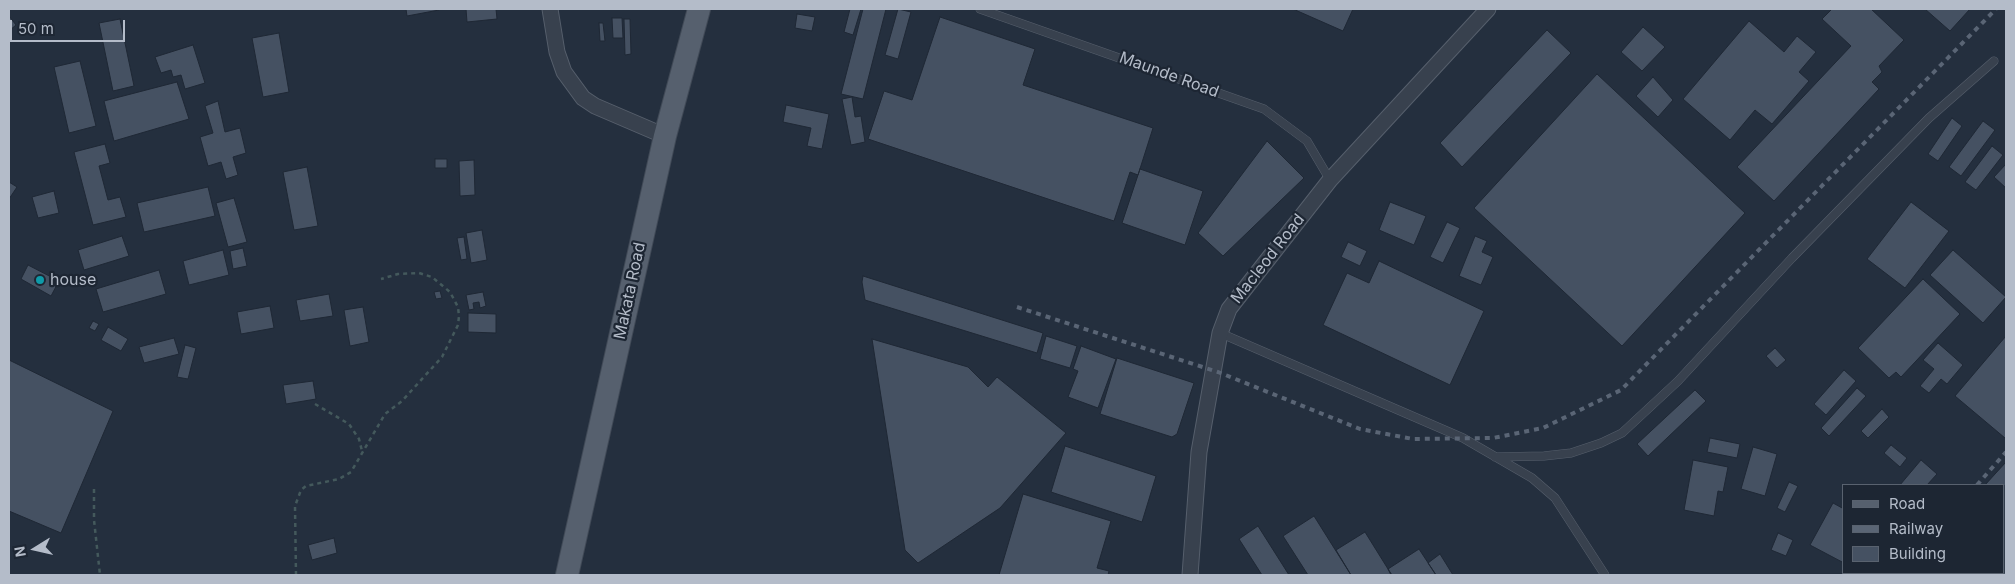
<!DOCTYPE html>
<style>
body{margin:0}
#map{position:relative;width:2015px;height:584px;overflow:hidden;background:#242f3e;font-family:Inter,sans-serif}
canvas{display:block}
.frame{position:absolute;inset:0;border:10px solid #b4bcc9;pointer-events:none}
.legend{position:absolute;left:1842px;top:484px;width:162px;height:90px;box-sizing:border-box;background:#1d2633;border:1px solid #59626f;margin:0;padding:6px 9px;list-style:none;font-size:15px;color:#b4bcc9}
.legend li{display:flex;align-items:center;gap:10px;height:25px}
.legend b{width:25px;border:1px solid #59626f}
.north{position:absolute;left:10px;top:524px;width:50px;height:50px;-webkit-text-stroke:4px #1d2633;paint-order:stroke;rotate:260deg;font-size:14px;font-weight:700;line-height:20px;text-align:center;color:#b4bcc9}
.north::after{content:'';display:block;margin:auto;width:18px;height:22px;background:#b4bcc9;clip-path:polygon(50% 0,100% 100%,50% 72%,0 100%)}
.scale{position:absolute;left:10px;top:20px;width:115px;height:22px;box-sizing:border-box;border:2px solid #b4bcc9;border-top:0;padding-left:6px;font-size:15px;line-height:18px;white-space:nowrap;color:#b4bcc9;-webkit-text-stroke:4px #1d2633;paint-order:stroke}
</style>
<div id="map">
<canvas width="2015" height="584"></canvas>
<div class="frame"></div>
<ul class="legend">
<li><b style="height:6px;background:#56606e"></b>Road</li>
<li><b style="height:6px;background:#5a6575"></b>Railway</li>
<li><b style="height:14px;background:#455162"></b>Building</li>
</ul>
<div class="north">N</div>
<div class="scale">50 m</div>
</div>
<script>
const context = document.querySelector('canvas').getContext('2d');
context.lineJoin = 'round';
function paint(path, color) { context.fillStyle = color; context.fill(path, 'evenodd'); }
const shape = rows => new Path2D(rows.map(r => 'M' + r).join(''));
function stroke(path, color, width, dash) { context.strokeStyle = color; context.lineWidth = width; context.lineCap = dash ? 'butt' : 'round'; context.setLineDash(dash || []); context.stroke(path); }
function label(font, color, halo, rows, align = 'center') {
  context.font = font + ' Inter,sans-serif'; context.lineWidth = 4.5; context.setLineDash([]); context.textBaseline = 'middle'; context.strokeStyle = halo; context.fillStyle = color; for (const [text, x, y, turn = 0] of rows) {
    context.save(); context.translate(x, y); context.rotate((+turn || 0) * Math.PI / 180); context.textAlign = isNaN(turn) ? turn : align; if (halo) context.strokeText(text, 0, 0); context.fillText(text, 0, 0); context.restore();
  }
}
const building = shape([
 [406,9,439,9,439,10,407,16,406,9],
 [466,9,496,9,497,19,467,22,466,9],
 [850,9,861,9,853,35,844,32,850,9],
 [863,9,886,9,863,99,841,94,863,9],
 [898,9,911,12,898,59,885,55,898,9],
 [1293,9,1353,9,1343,31,1293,9],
 [1832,9,1871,9,1904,40,1879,66,1882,72,1872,82,1879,89,1774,201,1737,167,1851,46,1822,19,1832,9],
 [1925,9,1970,9,1950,31,1925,9],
 [797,14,815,17,812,31,795,28,797,14],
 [9,16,16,25,9,31,9,16],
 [940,17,1035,49,1023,85,1153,128,1138,175,1130,172,1114,221,868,139,884,91,912,100,940,17],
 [612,18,622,18,623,38,613,38,612,18],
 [120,19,134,86,113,91,99,23,120,19],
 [624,19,630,19,631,54,625,55,624,19],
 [1749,21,1784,52,1797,36,1816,52,1799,72,1809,81,1772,124,1755,110,1730,140,1683,99,1749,21],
 [599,23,603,23,605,41,600,41,599,23],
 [1643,27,1665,47,1642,71,1621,52,1643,27],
 [1547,30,1571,53,1462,167,1440,143,1547,30],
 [279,33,289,92,263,97,252,38,279,33],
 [193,45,205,83,185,89,181,75,173,77,171,70,161,73,155,57,193,45],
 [80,61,96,126,69,133,54,67,80,61],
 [1597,74,1745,213,1622,346,1474,208,1597,74],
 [1653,77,1673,100,1658,117,1636,96,1653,77],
 [177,82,189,119,114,141,104,101,177,82],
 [852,97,855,117,861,116,865,142,851,145,842,99,852,97],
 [218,101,225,132,240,128,246,153,233,157,238,175,226,179,221,162,208,166,200,137,213,133,205,106,218,101],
 [786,105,829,114,822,149,807,146,811,128,783,122,786,105],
 [1952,118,1962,126,1938,161,1928,154,1952,118],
 [1983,121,1995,130,1961,176,1949,167,1983,121],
 [1267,141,1304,178,1223,256,1198,233,1267,141],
 [105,144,110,163,99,166,108,200,120,197,126,217,93,225,74,152,105,144],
 [1992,146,2003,155,1976,190,1965,182,1992,146],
 [435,159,447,159,447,168,435,168,435,159],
 [474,160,475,195,460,196,459,161,474,160],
 [2006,164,2006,188,1994,177,2006,164],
 [307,167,318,226,294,230,283,172,307,167],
 [1140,169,1203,191,1185,245,1122,223,1140,169],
 [9,182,17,187,9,199,9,182],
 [208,187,215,216,144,232,137,203,208,187],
 [54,191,59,213,38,218,32,197,54,191],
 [234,198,247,242,228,247,216,203,234,198],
 [1390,202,1426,216,1414,245,1379,230,1390,202],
 [1911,202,1949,231,1905,288,1867,259,1911,202],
 [1447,222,1460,228,1443,263,1430,257,1447,222],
 [482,230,487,260,471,263,466,233,482,230],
 [122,236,129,256,84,270,78,250,122,236],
 [1475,236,1487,241,1482,252,1493,257,1481,285,1459,276,1475,236],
 [464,237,467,259,461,260,457,238,464,237],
 [1348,242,1367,251,1360,266,1341,257,1348,242],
 [243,248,247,266,233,269,230,251,243,248],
 [223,250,229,275,189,285,183,261,223,250],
 [1953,250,2006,297,1983,323,1930,275,1953,250],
 [1379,261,1484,311,1450,385,1323,325,1347,273,1369,283,1379,261],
 [28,265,59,281,51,296,21,279,28,265],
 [159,270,166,294,103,312,96,289,159,270],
 [863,276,1043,333,1037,353,865,300,862,282,863,276],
 [1923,279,1960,314,1901,377,1896,372,1889,378,1858,348,1923,279],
 [440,291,442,298,436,299,434,292,440,291],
 [483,292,486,306,480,308,479,302,473,303,474,309,469,310,466,295,483,292],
 [329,294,333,316,300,321,296,300,329,294],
 [270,306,274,328,241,334,237,312,270,306],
 [363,307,369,342,350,346,344,310,363,307],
 [468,313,496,314,496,333,468,332,468,313],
 [93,321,99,324,95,331,89,328,93,321],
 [108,327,128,339,121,351,101,340,108,327],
 [1046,336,1077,346,1070,368,1040,359,1046,336],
 [2006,336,2006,437,2005,438,1955,396,2006,336],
 [174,338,179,354,144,363,139,347,174,338],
 [872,339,968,367,988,387,997,377,1066,433,1000,508,918,563,905,550,872,339],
 [1938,343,1963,365,1947,384,1941,379,1929,393,1920,386,1934,369,1923,360,1938,343],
 [185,345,196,348,188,379,177,377,185,345],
 [1081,346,1116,359,1098,408,1068,397,1078,371,1073,369,1081,346],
 [1775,348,1786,360,1777,368,1766,356,1775,348],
 [1117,358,1194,383,1177,434,1172,437,1100,414,1117,358],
 [9,360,113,411,61,533,9,511,9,360],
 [1844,370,1856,381,1826,415,1814,404,1844,370],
 [313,381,316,399,286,404,283,385,313,381],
 [1857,388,1866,396,1829,436,1821,428,1857,388],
 [1695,390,1706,401,1648,456,1637,444,1695,390],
 [1882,409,1889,417,1868,438,1861,431,1882,409],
 [1710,438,1740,444,1737,458,1707,452,1710,438],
 [1891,445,1907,458,1900,467,1884,453,1891,445],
 [1065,446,1156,476,1142,522,1051,492,1065,446],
 [1753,447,1777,454,1765,496,1741,489,1753,447],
 [1693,460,1728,467,1723,492,1718,491,1714,516,1684,510,1693,460],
 [1921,460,1937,474,1927,485,1900,485,1921,460],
 [2006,462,2006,575,1904,575,1906,573,2004,573,2004,485,1985,485,2006,462],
 [1789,482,1798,486,1785,512,1777,508,1789,482],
 [1023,494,1111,521,1097,568,1109,571,1108,575,999,575,1023,494],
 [1833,503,1844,509,1844,563,1810,545,1833,503],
 [1314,516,1351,575,1308,575,1283,536,1314,516],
 [1258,526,1289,575,1262,575,1239,539,1258,526],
 [1365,532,1388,569,1391,575,1351,575,1336,550,1365,532],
 [1778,533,1793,540,1786,556,1771,550,1778,533],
 [334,538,337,553,312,560,308,545,334,538],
 [1419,549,1436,575,1392,575,1388,569,1419,549],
 [1440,554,1453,575,1436,575,1428,563,1440,554],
 [1862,573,1887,573,1885,575,1866,575,1862,573]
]);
paint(building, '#455162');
stroke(building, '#1f2835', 1);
const lane = shape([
 [980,9,1264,109,1307,141,1330,180],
 [1220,333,1463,438,1532,478,1555,498,1605,575],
 [1495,457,1544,456,1571,453,1601,443,1622,433,1678,381,1792,258,1929,118,1994,61]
]);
const street = shape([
 [550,9,557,52,564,72,583,98,595,106,665,136],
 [1190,575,1199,452,1220,333,1229,309,1330,180,1488,9]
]);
const primary = shape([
 [567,575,665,136,699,9]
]);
stroke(lane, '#565f6c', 9);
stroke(street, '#565f6c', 17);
stroke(primary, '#414a57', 24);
stroke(shape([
 [315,404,349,424,359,439,362,451],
 [94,489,94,520,100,575],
 [296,575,295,506,301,490,306,486,339,479,351,472,385,414,402,401,442,357,458,325,459,316,458,307,450,292,432,277,419,273,398,274,381,279]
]), '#44595c', 2.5, [4, 4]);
stroke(lane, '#38414e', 8);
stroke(street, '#38414e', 15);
stroke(primary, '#56606e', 22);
stroke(shape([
 [1017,307,1218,372,1360,429,1413,439,1493,438,1543,428,1621,390,1996,9],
 [1977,485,2006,452]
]), '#5a6575', 4, [5, 5]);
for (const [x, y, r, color] of [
 [40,280,5,"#0f9aa8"]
]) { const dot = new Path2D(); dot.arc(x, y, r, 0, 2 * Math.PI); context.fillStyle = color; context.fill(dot); stroke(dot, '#1d2633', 2); }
label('16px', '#b4bcc9', '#1d2633', [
 ["Maunde Road",1169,75,20],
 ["Macleod Road",1268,259,-52],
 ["Makata Road",630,291,-78]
]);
label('16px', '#b4bcc9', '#1d2633', [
 ["house",50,280]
], 'left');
</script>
